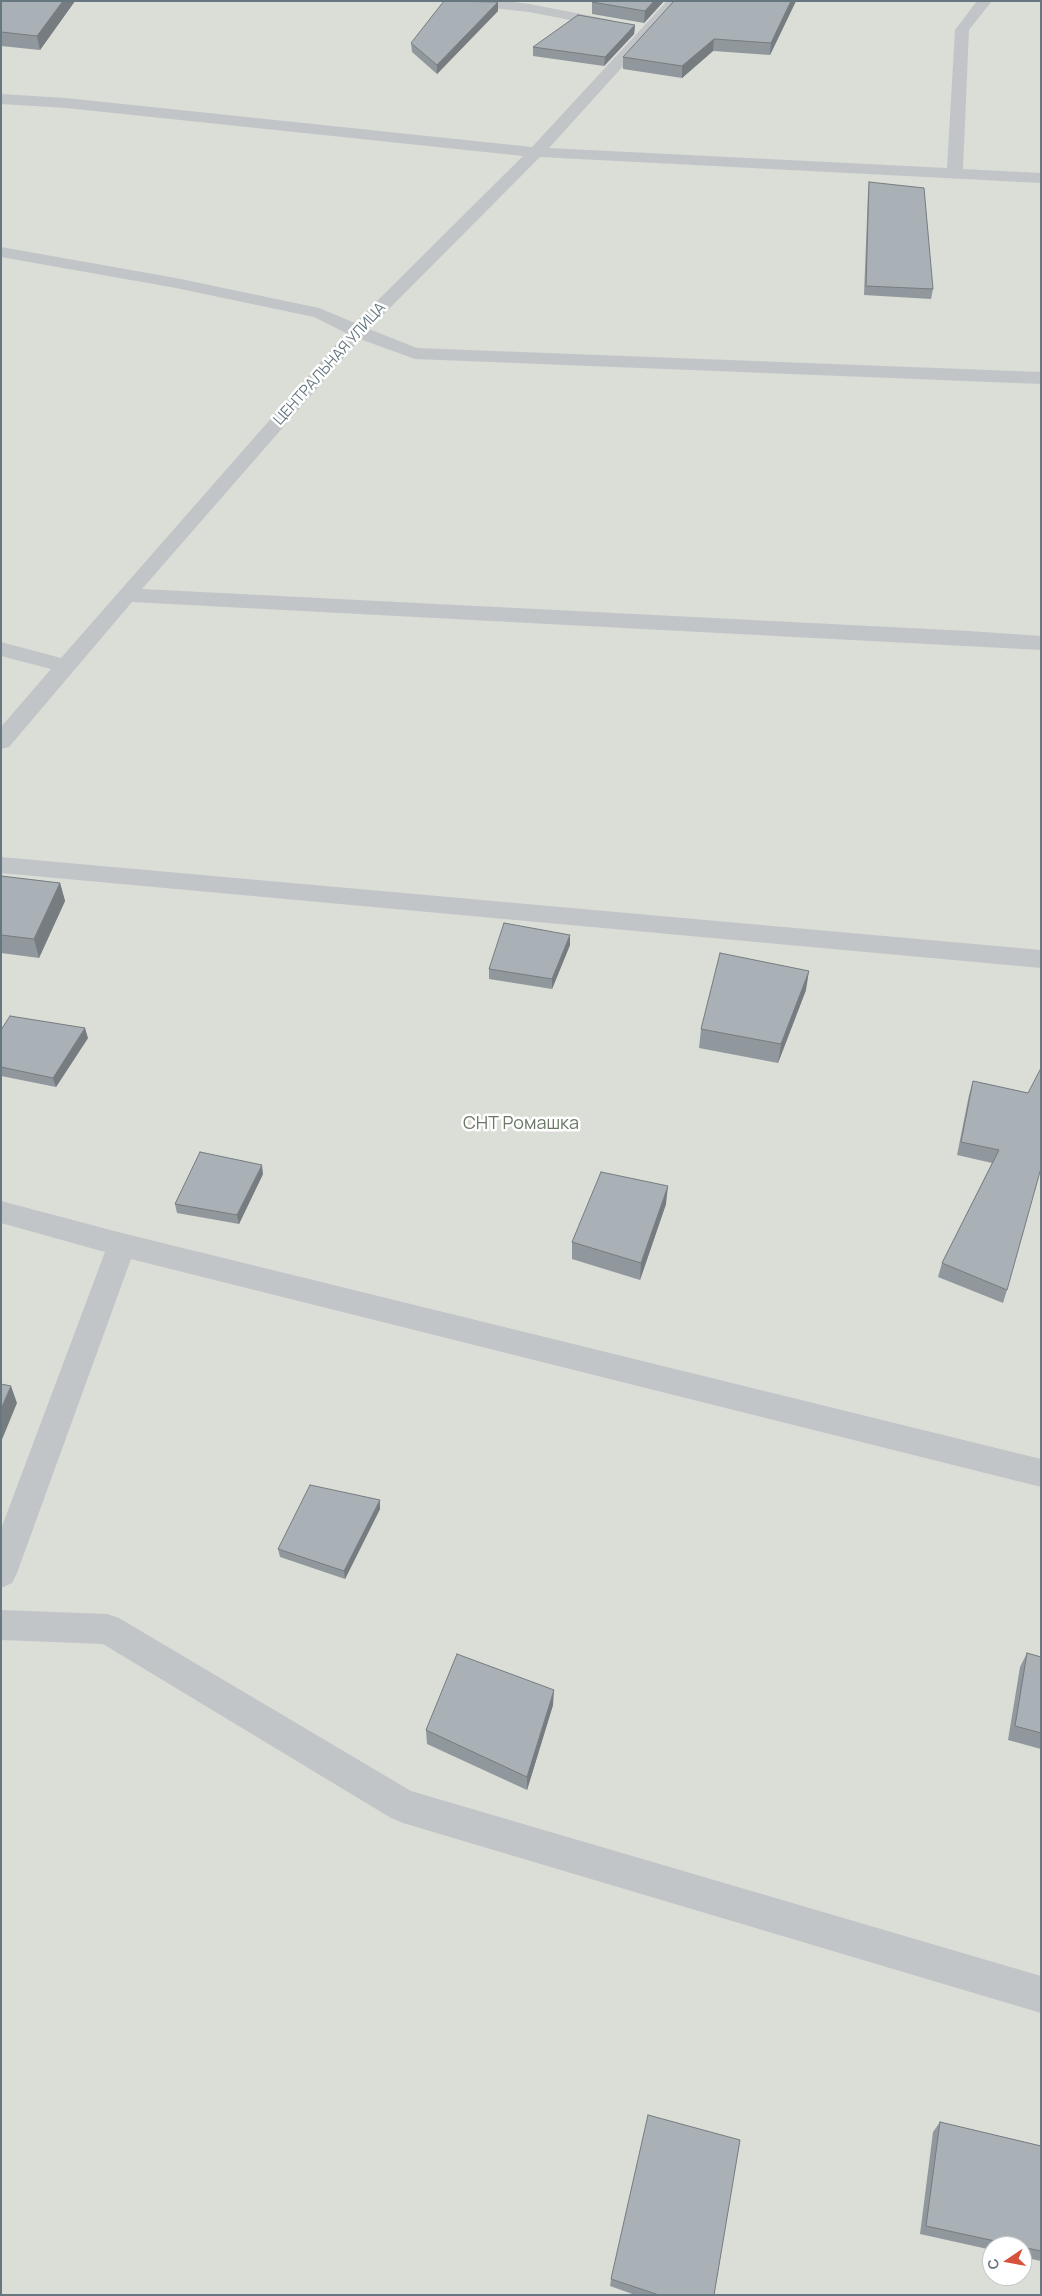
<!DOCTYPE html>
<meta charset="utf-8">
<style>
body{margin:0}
#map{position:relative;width:1042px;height:2296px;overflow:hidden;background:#f9f9f8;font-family:Manrope,sans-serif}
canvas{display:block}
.frame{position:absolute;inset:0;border:2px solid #667780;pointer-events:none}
.north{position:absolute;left:982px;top:2236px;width:50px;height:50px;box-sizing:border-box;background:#fff;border:1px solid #c2c9cc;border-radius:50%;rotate:258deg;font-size:14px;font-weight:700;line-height:20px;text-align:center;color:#667780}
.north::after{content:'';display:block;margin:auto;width:18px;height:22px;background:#d6523b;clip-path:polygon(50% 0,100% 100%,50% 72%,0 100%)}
</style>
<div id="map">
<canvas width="1042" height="2296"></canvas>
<div class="frame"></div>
<div class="north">С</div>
</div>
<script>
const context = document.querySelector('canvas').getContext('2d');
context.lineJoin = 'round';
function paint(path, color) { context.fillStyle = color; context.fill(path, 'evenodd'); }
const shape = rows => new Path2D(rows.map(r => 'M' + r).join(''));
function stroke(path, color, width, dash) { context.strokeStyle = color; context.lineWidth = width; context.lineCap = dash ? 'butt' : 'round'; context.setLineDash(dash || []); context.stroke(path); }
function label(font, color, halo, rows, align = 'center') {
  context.font = font + ' Manrope,sans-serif'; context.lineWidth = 5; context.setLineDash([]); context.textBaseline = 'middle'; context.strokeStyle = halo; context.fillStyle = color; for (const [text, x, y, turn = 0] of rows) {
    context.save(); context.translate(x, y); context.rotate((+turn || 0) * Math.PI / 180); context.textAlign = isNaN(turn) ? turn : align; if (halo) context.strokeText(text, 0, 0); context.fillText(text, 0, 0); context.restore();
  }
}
paint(shape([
 [1,1,1041,1,1041,2295,1,2295],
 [992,2246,1022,2246,1022,2276,992,2276]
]), '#daded7');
paint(shape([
 [456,1,506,1,529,4,612,20,619,24,612,28,529,12,463,5,456,1],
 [667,1,682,1,549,148,947,168,955,30,977,1,992,1,969,30,963,169,1041,173,1041,183,540,157,369,329,417,348,1041,372,1041,384,415,359,360,339,142,589,969,631,1041,636,1041,650,132,602,9,747,1,749,1,727,51,669,1,656,1,642,61,658,346,333,314,317,176,288,1,257,1,247,176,278,319,308,355,323,523,156,66,108,1,104,1,94,66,98,532,147,667,1],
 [1,857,1041,950,1041,968,1,873,1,857],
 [1,1201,122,1233,1041,1459,1041,1487,131,1259,17,1573,12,1583,1,1588,1,1529,105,1252,1,1223,1,1201],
 [1,1610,107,1614,119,1618,411,1791,1041,1976,1041,2013,403,1823,391,1818,103,1644,1,1640,1,1610]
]), '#c1c5c8');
paint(shape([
 [1,1,75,1,40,50,1,46],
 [664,1,644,23,592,14,592,2],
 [796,1,770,55,713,51,682,78,623,69,623,57],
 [498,2,498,11,437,74,412,52,411,43],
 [635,25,634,34,604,66,533,56,533,47],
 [869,182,933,289,931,299,864,295,868,192],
 [1,876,60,883,65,901,39,958,1,953],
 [570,935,570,945,552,989,489,979,489,969],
 [806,990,778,1063,699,1048,701,1029],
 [1,1030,88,1038,56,1087,1,1076],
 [973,1081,1028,1093,1007,1290,1003,1303,938,1277,942,1263,992,1163,957,1155,969,1095],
 [263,1174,239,1224,177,1213,175,1204],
 [666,1204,640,1280,572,1259,572,1242],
 [380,1500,380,1509,345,1579,280,1557,278,1549],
 [1027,1653,1041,1657,1041,1749,1008,1740,1020,1667],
 [553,1705,527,1790,427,1744,426,1730],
 [940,2122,1041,2146,1041,2261,1022,2257,1022,2246,992,2246,992,2250,920,2234,933,2132],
 [611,2279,714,2295,635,2295,610,2286]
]), '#91989d');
paint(shape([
 [63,1,75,1,40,50,37,36],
 [654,1,664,1,644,23,645,11],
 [791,1,796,1,770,55,771,43],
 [498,2,498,11,437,74,437,65],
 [635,25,634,34,604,66,605,57],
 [714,39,713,51,682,78,682,66],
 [60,883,65,901,39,958,34,939],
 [570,935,570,945,552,989,552,979],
 [809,971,806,990,778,1063,781,1044],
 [85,1028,88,1038,56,1087,53,1078],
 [262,1165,263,1174,239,1224,237,1215],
 [668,1186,666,1204,640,1280,641,1263],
 [11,1386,17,1403,1,1442,1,1409],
 [380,1500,380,1509,345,1579,344,1571],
 [554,1690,553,1705,527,1790,527,1777]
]), '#767c7f');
const building = shape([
 [1,1,63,1,37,36,1,32,1,1],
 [444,1,498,2,437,65,411,43,444,1],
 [593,1,654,1,645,11,592,2,593,1],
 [674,1,791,1,771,43,714,39,682,66,623,57,674,1],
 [578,15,635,25,605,57,533,47,578,15],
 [869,182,924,188,933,289,866,286,869,182],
 [1,876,60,883,34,939,1,935,1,876],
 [504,923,570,935,552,979,489,969,504,923],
 [720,953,809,971,781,1044,701,1029,720,953],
 [10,1016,85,1028,53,1078,1,1067,1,1030,10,1016],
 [1041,1068,1041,1168,1007,1290,942,1263,999,1150,961,1142,973,1081,1028,1093,1041,1068],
 [200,1152,262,1165,237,1215,175,1204,200,1152],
 [601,1172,668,1186,641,1263,572,1242,601,1172],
 [1,1384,11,1386,1,1409,1,1384],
 [310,1485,380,1500,344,1571,278,1549,310,1485],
 [1027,1653,1041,1657,1041,1733,1015,1726,1027,1653],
 [457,1654,554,1690,527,1777,426,1730,457,1654],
 [648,2115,740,2140,714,2295,659,2295,611,2279,648,2115],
 [940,2122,1041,2146,1041,2251,1022,2247,1022,2246,1018,2246,926,2226,940,2122]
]);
paint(building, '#a9b1b6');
stroke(building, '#767c7f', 1);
label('15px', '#667780', '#fff', [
 ["ЦЕНТРАЛЬНАЯ УЛИЦА",330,364,-48]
]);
label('18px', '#6a7965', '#fff', [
 ["СНТ Ромашка",521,1124]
]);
</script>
